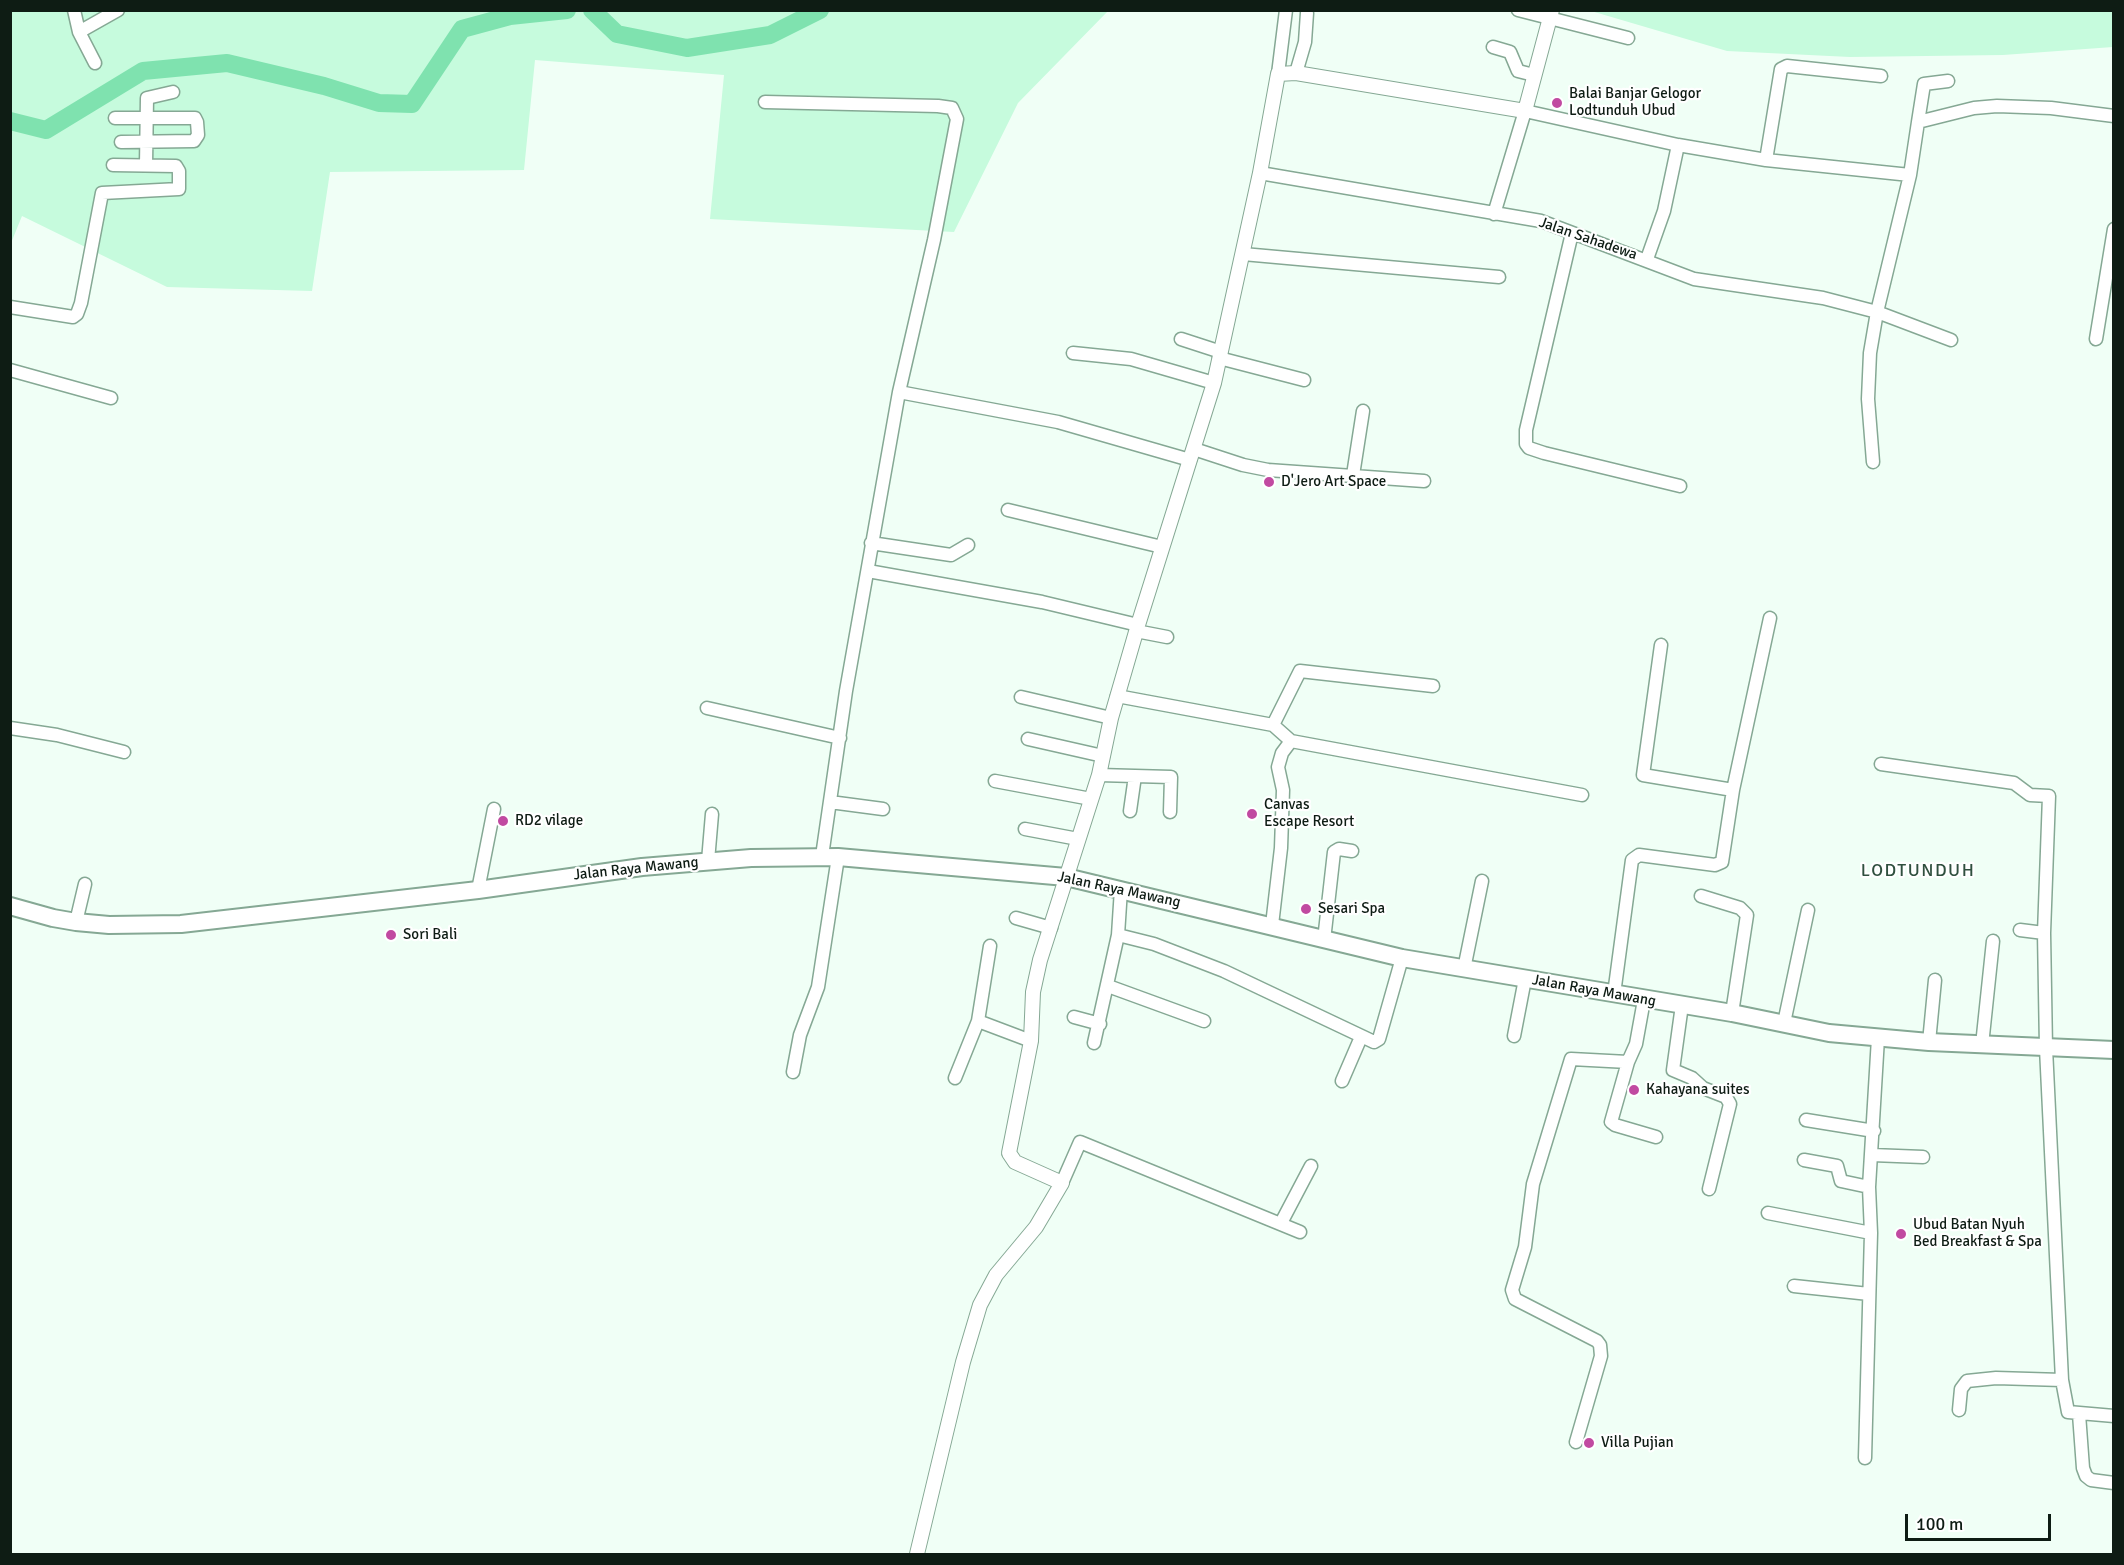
<!DOCTYPE html>
<style>
body{margin:0}
#map{position:relative;width:2124px;height:1565px;overflow:hidden;background:#f0fff6;font-family:Signika,sans-serif}
canvas{display:block}
.frame{position:absolute;inset:0;border:12px solid #0e1c14;pointer-events:none}
.scale{position:absolute;left:1905px;top:1514px;width:146px;height:27px;box-sizing:border-box;border:3px solid #0e1c14;border-top:0;padding-left:8px;font-size:18px;line-height:21px;white-space:nowrap;color:#0e1c14;-webkit-text-stroke:4px #fff;paint-order:stroke}
</style>
<div id="map">
<canvas width="2124" height="1565"></canvas>
<div class="frame"></div>
<div class="scale">100 m</div>
</div>
<script>
const context = document.querySelector('canvas').getContext('2d');
context.lineJoin = 'round';
function paint(path, color) { context.fillStyle = color; context.fill(path, 'evenodd'); }
const shape = rows => new Path2D(rows.map(r => 'M' + r).join(''));
function stroke(path, color, width, dash) { context.strokeStyle = color; context.lineWidth = width; context.lineCap = dash ? 'butt' : 'round'; context.setLineDash(dash || []); context.stroke(path); }
function label(font, color, halo, rows, align = 'center') {
  context.font = font + ' Signika,sans-serif'; context.lineWidth = 4.5; context.setLineDash([]); context.textBaseline = 'middle'; context.strokeStyle = halo; context.fillStyle = color; for (const [text, x, y, turn = 0] of rows) {
    context.save(); context.translate(x, y); context.rotate((+turn || 0) * Math.PI / 180); context.textAlign = isNaN(turn) ? turn : align; if (halo) context.strokeText(text, 0, 0); context.fillText(text, 0, 0); context.restore();
  }
}
paint(shape([
 [11,11,1108,11,1018,103,954,232,710,219,724,75,535,60,524,170,330,172,312,291,167,287,22,216,11,243],
 [1591,11,2113,11,2113,47,2003,55,1850,57,1727,51]
]), '#c6fbdd');
stroke(shape([
 [592,10,617,34,687,48,770,35,820,10],
 [10,121,46,130,143,71,227,63,324,86,379,103,412,104,462,29,510,16,567,10]
]), '#7fe2af', 18);
const minor = shape([
 [74,10,79,32,95,63],
 [1518,10,1628,38],
 [79,32,118,10],
 [1493,47,1510,52,1518,71,1534,75],
 [1296,73,1305,42,1307,13],
 [1278,74,1286,10],
 [765,102,938,106,952,108,957,119,934,240,899,392,846,691,822,856],
 [115,118,195,118,197,122,198,135,194,141,121,142],
 [1918,122,1924,84,1948,81],
 [1766,160,1781,69,1787,66,1881,76],
 [146,165,147,98,173,92],
 [1260,173,1541,221,1694,279,1823,298,1877,312,1951,340],
 [1494,214,1525,111,1678,145,1766,160,1910,175],
 [1572,233,1526,430,1526,444,1529,448,1544,453,1680,486],
 [1243,254,1499,277],
 [1647,259,1664,211,1678,145],
 [10,307,73,317,77,314,81,303,102,193,179,189,179,171,176,166,113,165],
 [1181,339,1221,352],
 [2096,339,2114,229],
 [1073,353,1131,359,1214,383],
 [1219,358,1304,380],
 [10,370,111,398],
 [899,392,1058,422,1190,460],
 [1194,449,1243,465,1268,470,1424,481],
 [1873,462,1868,399,1870,353,1877,312,1910,175,1918,122,1974,108,1997,106,2051,108,2114,116],
 [1353,475,1363,411],
 [1008,510,1162,547],
 [871,543,951,555,968,545],
 [868,571,1042,602,1138,625],
 [1136,631,1167,637],
 [1661,645,1643,775,1733,790],
 [1117,696,1273,725,1291,741,1582,795],
 [1021,697,1111,718],
 [707,708,840,738],
 [1273,725,1300,671,1433,686],
 [10,728,57,735,124,752],
 [1028,739,1103,756],
 [1881,764,2014,783,2030,795,2049,796,2044,933,2046,1048,2062,1380,2068,1412,2114,1416],
 [1099,775,1135,776,1130,811],
 [1135,776,1171,777,1170,812],
 [995,781,1091,799],
 [830,802,883,809],
 [1025,829,1078,839],
 [708,861,712,814],
 [478,890,494,809],
 [1701,896,1740,908,1747,915,1732,1013],
 [1016,918,1051,928],
 [76,922,85,884],
 [1272,925,1281,848,1283,790,1278,767,1282,753,1291,741],
 [2020,930,2044,933],
 [1118,935,1154,944,1224,971,1374,1042,1379,1039,1402,958],
 [1324,940,1334,852,1339,849,1352,851],
 [1464,969,1482,881],
 [1108,986,1204,1021],
 [1614,994,1632,860,1639,855,1715,865,1722,862,1733,790,1770,618],
 [1682,1005,1673,1070,1692,1078,1703,1088,1726,1097,1730,1104,1709,1189],
 [1074,1017,1100,1024],
 [978,1021,1031,1041],
 [1784,1023,1808,910],
 [1514,1036,1525,979],
 [1929,1042,1935,980],
 [1094,1043,1118,935,1121,889],
 [1982,1045,1993,941],
 [1628,1062,1611,1122,1615,1125,1656,1137],
 [793,1072,800,1035,818,987,838,857],
 [955,1078,978,1021,990,946],
 [1342,1081,1361,1037],
 [1806,1120,1874,1131],
 [1872,1155,1923,1157],
 [1804,1160,1837,1166,1841,1181,1869,1187],
 [1062,1183,1080,1142,1300,1232],
 [1768,1213,1871,1233],
 [1281,1223,1311,1166],
 [1794,1286,1869,1294],
 [1959,1410,1961,1389,1967,1381,1996,1378,2062,1380],
 [2079,1414,2083,1468,2086,1476,2091,1480,2114,1483],
 [1576,1442,1601,1356,1600,1345,1597,1341,1515,1299,1512,1290,1525,1247,1533,1184,1571,1059,1628,1062,1636,1044,1644,1000],
 [1865,1458,1871,1233,1869,1187,1878,1038]
]);
const tertiary = shape([
 [917,1554,963,1362,980,1305,996,1275,1036,1227,1062,1183,1015,1162,1009,1153,1031,1041,1033,992,1040,960,1099,775,1111,718,1138,625,1214,383,1260,173,1278,74,1296,73,1525,111,1552,10]
]);
const secondary = shape([
 [10,906,53,918,76,922,109,925,181,924,478,890,642,867,751,858,838,857,1066,877,1402,958,1732,1013,1829,1033,1929,1042,2114,1050]
]);
stroke(minor, '#85a894', 15);
stroke(tertiary, '#85a894', 16);
stroke(secondary, '#85a894', 20);
stroke(minor, '#fff', 12);
stroke(tertiary, '#fff', 14);
stroke(secondary, '#fff', 16);
for (const [x, y, r, color] of [
 [1557,103,6,"#c14aa1"],
 [1269,482,6,"#c14aa1"],
 [1252,814,6,"#c14aa1"],
 [503,821,6,"#c14aa1"],
 [1306,909,6,"#c14aa1"],
 [391,935,6,"#c14aa1"],
 [1634,1090,6,"#c14aa1"],
 [1901,1234,6,"#c14aa1"],
 [1589,1443,6,"#c14aa1"]
]) { const dot = new Path2D(); dot.arc(x, y, r, 0, 2 * Math.PI); context.fillStyle = color; context.fill(dot); stroke(dot, '#fff', 2); }
label('15px', '#0e1c14', '#fff', [
 ["Balai Banjar Gelogor",1569,94],
 ["Lodtunduh Ubud",1569,111],
 ["D'Jero Art Space",1281,482],
 ["Canvas",1264,805],
 ["Escape Resort",1264,822],
 ["RD2 vilage",515,821],
 ["Sesari Spa",1318,909],
 ["Sori Bali",403,935],
 ["Kahayana suites",1646,1090],
 ["Ubud Batan Nyuh",1913,1225],
 ["Bed Breakfast & Spa",1913,1242],
 ["Villa Pujian",1601,1443]
], 'left');
label('15px', '#0e1c14', '#fff', [
 ["Jalan Sahadewa",1588,239,19],
 ["Jalan Raya Mawang",636,869,-6],
 ["Jalan Raya Mawang",1119,890,12],
 ["Jalan Raya Mawang",1594,991,10]
]);
context.letterSpacing = '1.5px';
label('18px', '#30503f', '#fff', [
 ["LODTUNDUH",1918,871]
]);
context.letterSpacing = '0px';
</script>
